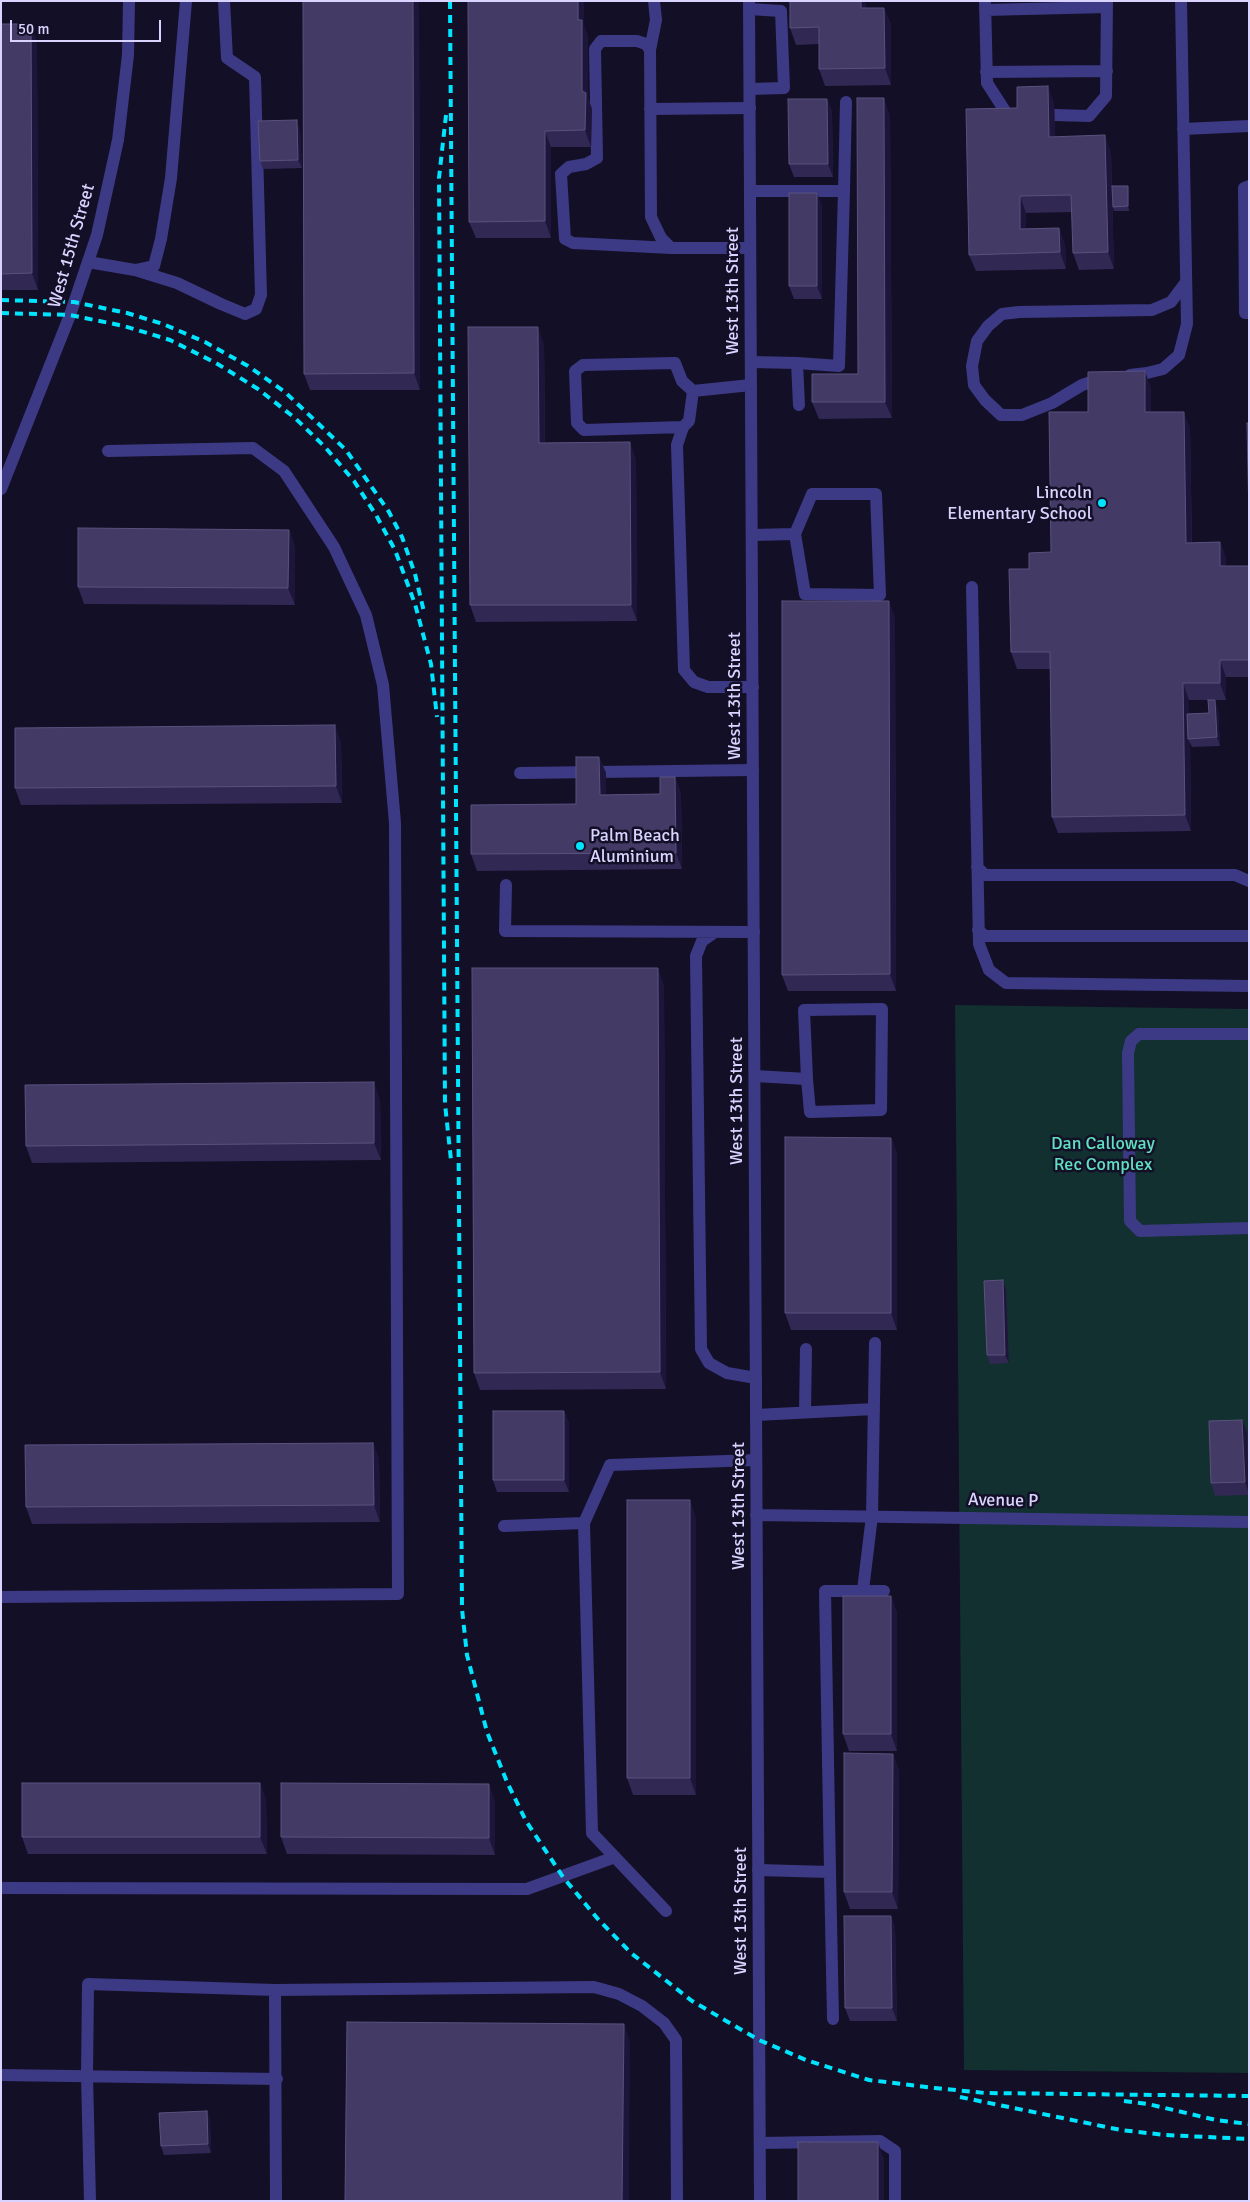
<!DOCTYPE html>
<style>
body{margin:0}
#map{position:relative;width:1250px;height:2202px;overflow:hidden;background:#130f26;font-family:Signika,sans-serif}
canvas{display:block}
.frame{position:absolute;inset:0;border:2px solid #d9d4ff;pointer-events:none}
.scale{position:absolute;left:10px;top:20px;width:151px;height:22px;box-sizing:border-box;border:2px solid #d9d4ff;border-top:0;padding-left:6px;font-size:15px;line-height:18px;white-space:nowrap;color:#d9d4ff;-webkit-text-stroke:4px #130f26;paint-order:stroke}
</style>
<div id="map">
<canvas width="1250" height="2202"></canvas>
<div class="frame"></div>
<div class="scale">50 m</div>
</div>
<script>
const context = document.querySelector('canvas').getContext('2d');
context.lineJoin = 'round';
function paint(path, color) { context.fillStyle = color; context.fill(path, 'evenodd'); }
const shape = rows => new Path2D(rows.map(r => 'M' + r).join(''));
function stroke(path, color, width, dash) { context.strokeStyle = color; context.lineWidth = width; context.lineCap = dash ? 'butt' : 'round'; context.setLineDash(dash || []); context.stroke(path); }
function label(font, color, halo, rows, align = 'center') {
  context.font = font + ' Signika,sans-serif'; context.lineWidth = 5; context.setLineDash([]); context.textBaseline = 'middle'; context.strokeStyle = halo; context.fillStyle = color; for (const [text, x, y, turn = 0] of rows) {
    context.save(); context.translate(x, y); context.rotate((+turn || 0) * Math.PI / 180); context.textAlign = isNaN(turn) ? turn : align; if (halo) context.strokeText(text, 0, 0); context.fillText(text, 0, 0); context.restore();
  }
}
paint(shape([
 [955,1005,1249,1009,1249,2073,964,2070]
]), '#12302f');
stroke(shape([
 [985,1,987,83,1007,114,1016,114],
 [749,9,781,11,784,88,750,89],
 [985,10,1107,7],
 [650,50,656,20,654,1],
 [986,72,1107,71],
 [650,109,750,108],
 [1055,115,1089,116,1106,96,1107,1],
 [1183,129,1249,126],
 [1249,186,1244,188,1245,313,1249,313],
 [750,191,844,191,839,366,797,363,751,362],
 [844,191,846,102],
 [671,248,573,243,565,239,561,174,569,167,586,164,597,158,595,49,601,41,637,41,646,44,650,50,651,217,661,238,671,248,750,248],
 [88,262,135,270,154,266,161,239,171,178,186,1],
 [135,270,177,283,221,304,245,314,256,309,261,295,255,77,227,58,224,1],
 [797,363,799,405],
 [1130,375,1147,373,1163,369,1179,355,1187,324,1181,1],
 [1103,378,1082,385,1052,403,1022,415,1001,415,985,400,974,385,972,366,977,341,988,326,1002,314,1019,312,1152,310,1171,302,1186,282],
 [693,391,689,421,683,427,584,430,577,423,575,371,583,365,675,363,682,381,693,391,751,385],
 [683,427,677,445,684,670,694,682,708,687,753,687],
 [752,535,795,534,812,494,876,494,880,595,805,594,795,534],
 [972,587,979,944,989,970,1006,983,1249,986],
 [520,773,753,770],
 [977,867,985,875,1235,875,1249,881],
 [506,885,505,931,754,932],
 [978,930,985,936,1249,936],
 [715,932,702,941,696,956,701,1349,709,1363,727,1373,756,1378],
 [1249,1034,1139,1034,1131,1041,1128,1053,1130,1221,1140,1231,1249,1228],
 [755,1076,807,1079,810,1112,881,1110,882,1009,804,1010,807,1079],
 [805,1412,806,1349],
 [756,1415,874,1409],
 [504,1526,584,1523],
 [863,1590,872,1516,875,1343],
 [1,1597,398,1594,395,823,383,685,366,615,334,547,284,471,253,448,108,451],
 [758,1870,830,1872,833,2019],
 [830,1872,825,1591,884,1591],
 [1,1888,527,1889,615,1857],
 [666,1911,592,1833,584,1523,610,1465,756,1460],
 [275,1990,276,2201],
 [1,2075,277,2079],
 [760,2143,880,2141,895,2151,895,2201],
 [90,2201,87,2076,88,1984,275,1990,594,1987,619,1994,642,2006,664,2023,676,2040,677,2201]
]), '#3d3a85', 12);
stroke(shape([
 [749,1,760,2201],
 [1,489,70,315,97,235,118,140,128,55,129,1],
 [756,1515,1249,1522]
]), '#3d3a85', 12);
stroke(shape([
 [450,1,462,1609,467,1655,487,1732,507,1782,526,1821,563,1877,597,1918,631,1953,692,2001,759,2040,806,2060,869,2080,935,2088,985,2093,1249,2096],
 [446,115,439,178,445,1104,451,1160],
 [1,300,74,302,127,313,163,324,205,342,248,366,285,392,346,450,389,512,402,537,415,574,424,612],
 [1,313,70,315,124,326,170,340,216,363,258,389,295,418,325,447,354,481,376,515,395,550,415,604,431,664,437,717],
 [960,2097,1121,2130,1165,2135,1249,2139],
 [1124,2101,1148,2104,1216,2120,1249,2124]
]), '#00e5ff', 4, [8, 6]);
paint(shape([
 [303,1,419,1,420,390,310,390,304,374],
 [468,1,583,1,584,3,584,26,588,37,588,98,592,109,591,147,551,147,551,238,476,238,469,222],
 [867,8,884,8,891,25,891,85,825,86,819,69,819,44,796,45,790,28],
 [1,24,37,41,38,290,1,290],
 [827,99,832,112,833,177,794,177,789,164],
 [1054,103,1055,137,1111,152,1114,269,1079,270,1073,253,1072,212,1026,213,1026,229,1059,228,1065,245,1066,269,976,271,969,255,1017,108],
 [890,115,892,418,819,419,812,402,858,374],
 [300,129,302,168,263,169,260,161],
 [1129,190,1129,211,1114,211,1113,207],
 [817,193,822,206,822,299,794,299,789,286],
 [544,344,545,443,636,459,637,621,476,622,470,605],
 [1151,388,1151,412,1190,428,1192,543,1220,542,1226,559,1226,566,1249,566,1249,677,1226,677,1226,700,1189,700,1189,714,1209,713,1218,709,1220,746,1192,747,1190,743,1191,831,1058,833,1052,817,1050,669,1017,669,1011,652,1029,569,1051,552,1088,412],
 [289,530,295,547,295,605,84,604,78,587],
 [895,617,896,991,788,991,782,975],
 [341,742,342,803,21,805,15,788],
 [599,757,606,773,606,795,660,794,675,777,681,794,682,869,477,871,471,854,576,804],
 [664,985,666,1389,480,1390,474,1373],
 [380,1099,381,1160,32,1163,26,1146],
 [891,1138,897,1154,897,1330,791,1330,785,1313],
 [1006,1289,1009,1363,990,1364,987,1355],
 [564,1411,569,1424,569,1492,497,1492,493,1480],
 [1242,1420,1247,1432,1249,1495,1215,1496,1211,1483],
 [373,1443,379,1460,380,1522,32,1524,26,1507],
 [696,1517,696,1795,633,1795,627,1778],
 [891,1596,897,1613,897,1751,849,1751,843,1734],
 [893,1754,899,1771,898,1909,850,1909,844,1892],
 [260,1783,266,1800,267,1854,28,1854,22,1837],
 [495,1801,495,1855,287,1854,281,1837],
 [891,1916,895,1928,897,2021,850,2021,845,2008],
 [207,2111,210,2119,211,2153,164,2155,161,2146]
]), '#312854');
paint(shape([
 [413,1,419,1,420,390,414,373],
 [578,1,583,1,584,3,584,26,588,37,588,98,592,109,591,147,585,130,582,91],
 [861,1,865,1,867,8,861,8],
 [884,8,891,25,891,85,885,68],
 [31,24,37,41,38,290,32,273],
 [1048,86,1054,103,1056,154,1049,137],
 [884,98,890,115,892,418,885,402],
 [827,99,832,112,833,177,828,164],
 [297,120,300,129,302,168,298,160],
 [545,131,551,147,551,238,545,221],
 [1105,135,1111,152,1114,269,1108,252],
 [1128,186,1129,190,1129,211,1128,206],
 [817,193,822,206,822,299,817,286],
 [1020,196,1026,213,1026,246,1020,229],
 [1059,228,1065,245,1066,269,1060,252],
 [538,327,544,344,545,459,539,443],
 [1145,371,1151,388,1151,429,1145,412],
 [1184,412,1190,428,1192,559,1186,543],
 [630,442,636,459,637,621,631,605],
 [289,530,295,547,295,605,288,588],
 [1220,542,1226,559,1227,583,1220,566],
 [889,601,895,617,896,991,890,974],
 [1220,660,1226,677,1226,700,1220,683],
 [1183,683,1189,700,1190,739,1188,739,1190,743,1191,831,1185,815],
 [1215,700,1218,709,1220,746,1217,737],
 [335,725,341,742,342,803,336,786],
 [599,757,606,773,606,811,600,795],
 [675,777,681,794,682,869,676,853],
 [658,968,664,985,666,1389,660,1372],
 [374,1082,380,1099,381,1160,374,1143],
 [891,1138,897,1154,897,1330,891,1313],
 [1003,1280,1006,1289,1009,1363,1005,1355],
 [564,1411,569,1424,569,1492,564,1480],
 [1242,1420,1247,1432,1249,1493,1245,1482],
 [373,1443,379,1460,380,1522,374,1505],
 [690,1500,696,1517,696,1795,690,1778],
 [891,1596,897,1613,897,1751,891,1734],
 [893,1754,899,1771,898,1909,892,1892],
 [260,1783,266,1800,267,1854,260,1837],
 [489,1784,495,1801,495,1855,489,1838],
 [891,1916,895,1928,897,2021,892,2008],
 [624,2024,630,2041,629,2201,622,2201],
 [207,2111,210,2119,211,2153,208,2144],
 [878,2142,884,2159,884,2201,878,2201]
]), '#1d163a');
const building = shape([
 [303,1,413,1,414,373,304,374,303,1],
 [468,1,578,1,578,20,582,20,582,91,586,93,585,130,545,131,545,221,469,222,468,1],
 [790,1,861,1,861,8,884,8,885,68,819,69,819,27,790,28,790,1],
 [1,24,31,24,32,273,1,274,1,24],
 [1048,86,1049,137,1105,135,1108,252,1073,253,1071,195,1020,196,1020,229,1059,228,1060,252,969,255,966,109,1017,108,1017,87,1048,86],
 [857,98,884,98,885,402,812,402,812,374,858,374,857,98],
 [788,99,827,99,828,164,789,164,788,99],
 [297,120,298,160,260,161,258,121,297,120],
 [1112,186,1128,186,1128,206,1113,207,1112,186],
 [789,193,817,193,817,286,789,286,789,193],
 [468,327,538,327,539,443,630,442,631,605,470,605,468,327],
 [1145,371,1145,412,1184,412,1186,543,1220,542,1220,566,1249,566,1249,660,1220,660,1220,683,1183,683,1185,815,1052,817,1050,652,1011,652,1009,569,1029,569,1029,553,1051,552,1049,412,1088,412,1088,372,1145,371],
 [1247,423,1249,423,1249,520,1247,423],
 [78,528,289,530,288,588,78,587,78,528],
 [782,601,889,601,890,974,782,975,782,601],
 [1208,700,1215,700,1217,737,1188,739,1187,714,1209,713,1208,700],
 [335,725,336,786,15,788,15,728,335,725],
 [576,757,599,757,600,795,660,794,660,777,675,777,676,853,471,854,471,805,576,804,576,757],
 [472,968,658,968,660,1372,474,1373,472,968],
 [374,1082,374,1143,26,1146,25,1085,374,1082],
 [785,1137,891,1138,891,1313,785,1313,785,1137],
 [1003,1280,1005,1355,987,1355,984,1281,1003,1280],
 [493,1411,564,1411,564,1480,493,1480,493,1411],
 [1242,1420,1245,1482,1211,1483,1209,1421,1242,1420],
 [373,1443,374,1505,26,1507,25,1445,373,1443],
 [627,1500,690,1500,690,1778,627,1778,627,1500],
 [843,1596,891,1596,891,1734,843,1734,843,1596],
 [844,1753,893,1754,892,1892,844,1892,844,1753],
 [22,1783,260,1783,260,1837,22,1837,22,1783],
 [281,1783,489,1784,489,1838,281,1837,281,1783],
 [844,1916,891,1916,892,2008,845,2008,844,1916],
 [347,2022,624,2024,622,2201,345,2201,347,2022],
 [207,2111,208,2144,161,2146,159,2113,207,2111],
 [798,2142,878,2142,878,2201,798,2201,798,2142]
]);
paint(building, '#433a66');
stroke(building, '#5a527e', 1);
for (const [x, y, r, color] of [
 [1102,503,5,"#00e5ff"],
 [580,846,5,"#00e5ff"]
]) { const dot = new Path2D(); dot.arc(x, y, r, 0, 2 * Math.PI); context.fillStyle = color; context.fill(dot); stroke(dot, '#130f26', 2); }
label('18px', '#d9d4ff', '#130f26', [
 ["West 15th Street",72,246,-74],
 ["West 13th Street",733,291,-90],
 ["West 13th Street",735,696,-90],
 ["West 13th Street",737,1101,-90],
 ["Avenue P",1003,1501,1],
 ["West 13th Street",739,1506,-90],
 ["West 13th Street",741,1911,-90]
]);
label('18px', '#d9d4ff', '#130f26', [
 ["Lincoln",1092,493],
 ["Elementary School",1092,514],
 ["Palm Beach",590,836,"left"],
 ["Aluminium",590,857,"left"]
], 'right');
label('18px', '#5fe0c0', '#130f26', [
 ["Dan Calloway",1103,1144],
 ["Rec Complex",1103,1165]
]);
</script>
